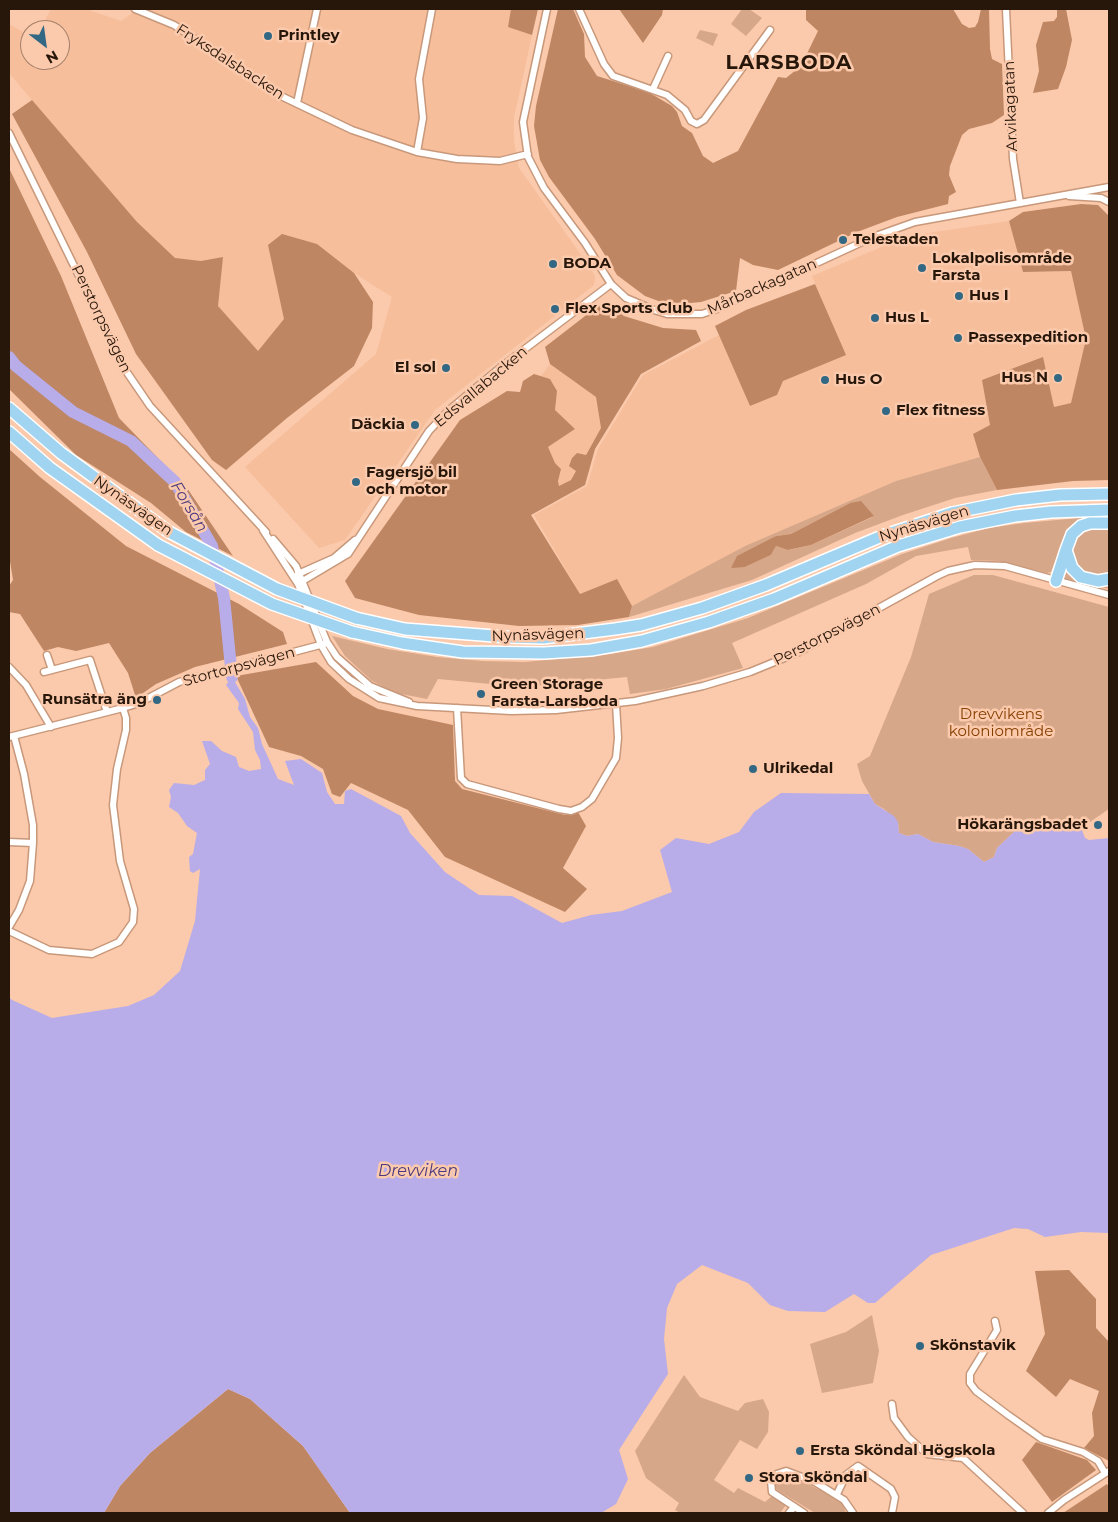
<!DOCTYPE html>
<meta charset="utf-8">
<style>
body{margin:0}
#map{position:relative;width:1118px;height:1522px;overflow:hidden;background:#fbc9ab;font-family:Montserrat,sans-serif}
canvas{display:block}
.frame{position:absolute;inset:0;border:10px solid #27160a;pointer-events:none}
.north{position:absolute;left:20px;top:20px;width:50px;height:50px;box-sizing:border-box;background:#fbc9ab;border:1px solid #a6816b;border-radius:50%;rotate:150deg;font-size:14px;font-weight:700;line-height:20px;text-align:center;color:#27160a}
.north::after{content:'';display:block;margin:auto;width:18px;height:22px;background:#326883;clip-path:polygon(50% 0,100% 100%,50% 72%,0 100%)}
</style>
<div id="map">
<canvas width="1118" height="1522"></canvas>
<div class="frame"></div>
<div class="north">N</div>
</div>
<script>
const context = document.querySelector('canvas').getContext('2d');
context.lineJoin = 'round';
function paint(path, color) { context.fillStyle = color; context.fill(path, 'evenodd'); }
const shape = rows => new Path2D(rows.map(r => 'M' + r).join(''));
function stroke(path, color, width, dash) { context.strokeStyle = color; context.lineWidth = width; context.lineCap = dash ? 'butt' : 'round'; context.setLineDash(dash || []); context.stroke(path); }
function label(font, color, halo, rows, align = 'center') {
  context.font = font + ' Montserrat,sans-serif'; context.lineWidth = 5; context.setLineDash([]); context.textBaseline = 'middle'; context.strokeStyle = halo; context.fillStyle = color; for (const [text, x, y, turn = 0] of rows) {
    context.save(); context.translate(x, y); context.rotate((+turn || 0) * Math.PI / 180); context.textAlign = isNaN(turn) ? turn : align; if (halo) context.strokeText(text, 0, 0); context.fillText(text, 0, 0); context.restore();
  }
}
paint(shape([
 [51,9,86,9,121,21,138,9,511,9,509,27,532,35,514,118,514,141,519,168,589,266,595,276,594,285,435,410,345,540,319,548,245,467,376,354,392,297,305,242,285,320,257,352,176,260,139,227,9,73,9,24,30,36,30,60,60,60,60,30,40,30],
 [1009,221,1023,272,1071,271,1086,339,1071,403,990,426,973,434,980,457,896,481,745,546,632,606,616,579,580,594,534,515,587,486,598,449,643,375,719,335,750,406,777,395,783,381,845,355,812,276,908,236],
 [550,364,596,397,601,428,571,480,559,486,558,481,561,469,555,463,548,447,575,429,555,410,557,391,550,379,541,376]
]), '#f6be9b');
paint(shape([
 [742,9,749,9,762,18,746,36,731,24],
 [700,30,718,34,713,46,696,38],
 [980,457,997,490,955,498,903,515,855,533,752,580,629,617,632,606,745,546,896,481],
 [850,503,873,517,811,545,789,550,776,546,771,555,745,567,731,567,776,536,791,534],
 [1090,517,1076,523,1068,530,1051,572,1047,573,998,561,971,560,968,547,916,556,866,584,732,643,743,668,666,689,630,694,627,677,522,687,438,679,427,699,396,693,372,681,345,656,332,636,387,649,437,657,482,661,525,662,610,654,653,647,748,618,902,554,951,538,989,528,1024,523],
 [1109,526,1109,574,1087,576,1073,563,1070,542,1081,530],
 [1064,562,1068,569,1109,582,1109,589,1066,579,1062,576],
 [974,575,993,575,1109,607,1109,809,1081,828,1068,830,1059,827,1026,832,1015,831,997,848,994,857,984,862,968,849,959,846,933,842,918,834,907,836,899,833,898,822,884,809,875,804,862,781,857,764,870,756,911,657,929,594],
 [872,1315,879,1351,873,1383,822,1393,810,1344,846,1332],
 [684,1375,700,1397,738,1411,745,1403,763,1399,769,1412,768,1432,757,1449,740,1440,714,1480,734,1493,738,1488,765,1502,772,1496,786,1505,780,1513,680,1513,675,1510,679,1503,646,1478,635,1451],
 [786,1473,842,1501,846,1513,815,1513,777,1490,774,1485,779,1475]
]), '#d7a78a');
paint(shape([
 [511,9,538,9,532,35,508,27],
 [558,9,573,9,584,34,585,57,597,76,648,92,672,106,677,112,682,126,692,133,703,156,713,163,738,151,778,77,786,78,801,66,818,31,806,20,806,9,953,9,962,24,969,28,975,27,978,22,981,9,989,9,990,49,992,59,1002,64,1004,115,992,123,969,129,962,135,950,166,949,175,956,192,949,196,948,204,897,217,857,232,778,270,753,265,740,258,736,291,701,302,679,304,661,302,645,296,617,275,595,239,549,177,540,160,534,126,536,106],
 [619,9,663,9,662,15,643,43],
 [1057,9,1066,9,1072,40,1066,67,1058,89,1033,93,1039,71,1036,45,1043,22,1054,21,1057,17],
 [32,100,137,222,175,258,201,261,223,257,218,306,258,351,284,319,268,245,282,234,317,244,354,273,373,302,372,328,354,366,287,418,226,470,212,460,136,354,87,252,12,114],
 [9,168,61,276,119,418,187,488,233,556,186,532,151,503,76,455,9,389],
 [1081,204,1098,205,1109,216,1109,480,1073,481,997,490,980,457,973,434,990,425,982,380,1043,357,1054,407,1071,403,1086,339,1071,271,1023,272,1009,221,1023,212],
 [815,284,846,355,783,381,777,395,750,406,715,326,746,310],
 [608,305,624,316,663,328,696,330,701,341,641,374,595,449,585,485,531,515,580,594,617,579,632,606,629,617,578,625,519,626,419,615,355,598,345,581,460,420,507,391,520,392,523,381,534,374,550,379,557,391,555,410,575,429,548,447,555,463,561,469,558,481,559,486,571,480,576,471,569,466,572,458,577,453,586,455,601,428,596,397,550,364,545,347,598,306],
 [9,449,40,477,126,546,239,604,283,632,287,644,195,667,156,684,136,698,128,673,109,643,76,651,58,647,44,651,20,614,9,612,9,586,13,580,9,555],
 [861,501,874,516,811,545,788,550,776,546,771,555,745,567,731,568,737,556,776,536,791,534,850,503],
 [316,662,353,696,378,709,453,725,455,781,462,789,565,815,578,812,586,826,563,868,587,889,565,912,445,857,408,810,351,783,340,797,332,794,323,769,301,756,269,747,236,676],
 [1069,1270,1096,1299,1096,1328,1109,1342,1109,1461,1084,1448,1094,1436,1092,1413,1099,1391,1070,1379,1056,1397,1026,1371,1045,1334,1035,1271],
 [228,1389,250,1399,303,1446,350,1513,104,1513,120,1486,150,1453],
 [1036,1442,1087,1460,1096,1470,1052,1502,1022,1460],
 [1107,1484,1109,1487,1109,1513,1063,1513]
]), '#be8662');
paint(shape([
 [232,677,245,699,250,717,258,728,262,744,278,779,294,785,285,761,301,759,322,773,327,792,335,804,344,804,345,791,351,789,401,816,410,833,445,872,479,895,512,896,562,923,591,915,622,911,672,892,660,850,676,838,709,844,739,832,754,812,781,793,869,794,875,804,894,816,898,822,899,833,907,836,918,834,933,842,959,846,968,849,984,862,994,857,997,848,1015,831,1026,832,1059,827,1068,830,1081,828,1085,838,1089,840,1109,838,1109,1233,1081,1232,1045,1237,1028,1229,1014,1228,931,1255,875,1303,868,1303,854,1294,825,1312,788,1311,770,1305,748,1283,702,1265,677,1284,667,1308,664,1339,668,1374,619,1450,628,1479,616,1504,601,1513,350,1513,303,1446,250,1399,228,1389,150,1453,120,1486,104,1513,9,1513,9,997,12,1000,52,1018,128,1006,154,995,180,971,195,921,200,869,193,873,190,871,189,857,193,854,197,833,187,826,178,813,169,807,171,797,169,790,174,783,194,785,205,780,205,770,210,764,202,741,211,741,222,751,236,757,239,767,249,771,261,769,260,760,255,750,253,732,238,709,239,703,226,685]
]), '#b8ace9');
stroke(shape([
 [9,357,16,366,73,412,131,441,175,482,212,546,224,598,232,677]
]), '#b8ace9', 12);
const minor = shape([
 [135,9,174,25,281,96,352,130,417,152,457,159,500,161,528,154],
 [547,9,523,122,528,157,544,188,585,243,611,284,626,298,654,310,667,314,702,314,717,309,873,237,915,222,1109,187],
 [579,9,604,64,613,76,667,95,685,110,691,121,697,124,704,120,770,30],
 [1006,9,1013,159,1020,203],
 [653,89,668,56],
 [297,103,317,9],
 [9,133,124,368,150,406,266,532],
 [417,152,423,118,419,79,432,9],
 [1069,196,1101,198,1109,202],
 [263,530,298,584,321,645,331,662,349,679,379,698,417,706,511,711,556,710,635,701,703,686,750,672,799,652,937,576,948,571,975,565,1005,566,1109,595],
 [273,539,296,566,327,642,337,657,370,686,409,702],
 [298,574,334,558,355,540],
 [301,582,348,554,429,431,448,411,501,367,611,284],
 [47,655,52,670],
 [9,667,26,685,51,727],
 [44,672,90,660,107,712],
 [457,708,461,778,467,784,559,809,571,811,582,807,592,799,616,758,618,738,616,704],
 [9,737,123,708,139,703,179,682,324,644],
 [9,842,33,843],
 [9,927,19,910,30,881,33,843,33,825,24,774,14,736],
 [9,931,49,950,92,954,119,942,133,922,134,909,120,861,113,805,117,769,126,730,126,718,123,708],
 [995,1321,997,1330,970,1374,970,1383,976,1391,1008,1415,1042,1439,1083,1452,1098,1461,1105,1473],
 [892,1404,894,1418,908,1437,927,1454,963,1458,1023,1513],
 [837,1494,846,1475,858,1466,891,1489,895,1497,892,1513],
 [789,1513,794,1507],
 [804,1513,772,1492,771,1481,777,1474,786,1471,815,1482,844,1500,853,1513],
 [1048,1513,1064,1500,1109,1471]
]);
const motorway = shape([
 [9,408,61,453,169,532],
 [9,432,50,468,158,545],
 [1109,523,1090,523,1081,526,1072,534,1066,550,1072,568,1081,577,1098,581,1109,579],
 [1056,581,1066,550],
 [356,618,405,629,507,637,543,638,615,629,641,625,702,608,766,585,882,536,952,513,1016,500,1060,495,1109,494],
 [352,632,402,643,463,652,544,653,591,650,642,641,709,622,774,599,898,546,960,527,1015,516,1051,512,1109,510]
]);
stroke(minor, '#c8987b', 9);
stroke(motorway, '#fff', 14);
stroke(minor, '#fff', 6);
stroke(motorway, '#a1d4f0', 11);
const motorwayBridge = shape([
 [169,532,277,589,356,618],
 [158,545,272,604,352,632]
]);
stroke(motorwayBridge, '#fff', 14, []);
stroke(motorwayBridge, '#a1d4f0', 11);
for (const [x, y, r, color] of [
 [268,36,5,"#326883"],
 [843,240,5,"#326883"],
 [553,264,5,"#326883"],
 [922,268,5,"#326883"],
 [959,296,5,"#326883"],
 [555,309,5,"#326883"],
 [875,318,5,"#326883"],
 [958,338,5,"#326883"],
 [446,368,5,"#326883"],
 [1058,378,5,"#326883"],
 [825,380,5,"#326883"],
 [886,411,5,"#326883"],
 [415,425,5,"#326883"],
 [356,482,5,"#326883"],
 [481,694,5,"#326883"],
 [157,700,5,"#326883"],
 [753,769,5,"#326883"],
 [1098,825,5,"#326883"],
 [920,1346,5,"#326883"],
 [800,1451,5,"#326883"],
 [749,1478,5,"#326883"]
]) { const dot = new Path2D(); dot.arc(x, y, r, 0, 2 * Math.PI); context.fillStyle = color; context.fill(dot); stroke(dot, '#fbc9ab', 2); }
label('bold 15px', '#27160a', '#fbc9ab', [
 ["Printley",278,36],
 ["Telestaden",853,240],
 ["Lokalpolisområde",932,259],
 ["Farsta",932,276],
 ["BODA",563,264],
 ["Hus I",969,296],
 ["Flex Sports Club",565,309],
 ["Hus L",885,318],
 ["Passexpedition",968,338],
 ["El sol",436,368,"right"],
 ["Hus N",1048,378,"right"],
 ["Hus O",835,380],
 ["Flex fitness",896,411],
 ["Däckia",405,425,"right"],
 ["Fagersjö bil",366,473],
 ["och motor",366,490],
 ["Green Storage",491,685],
 ["Farsta-Larsboda",491,702],
 ["Runsätra äng",147,700,"right"],
 ["Ulrikedal",763,769],
 ["Hökarängsbadet",1088,825,"right"],
 ["Skönstavik",930,1346],
 ["Ersta Sköndal Högskola",810,1451],
 ["Stora Sköndal",759,1478]
], 'left');
label('15px', '#27160a', '#fbc9ab', [
 ["Fryksdalsbacken",230,62,33],
 ["Arvikagatan",1011,106,-92],
 ["Mårbackagatan",762,287,-24],
 ["Perstorpsvägen",101,319,64],
 ["Edsvallabacken",481,387,-40],
 ["Nynäsvägen",133,506,35],
 ["Nynäsvägen",924,524,-17],
 ["Nynäsvägen",538,635,-2],
 ["Perstorpsvägen",827,635,-27],
 ["Stortorpsvägen",239,667,-15]
]);
label('15px', '#853f00', '#fbc9ab', [
 ["Drevvikens",1001,715],
 ["koloniområde",1001,732]
]);
label('italic 16px', '#4b387f', '#fbc9ab', [
 ["Forsån",189,507,59],
 ["Drevviken",418,1171]
]);
context.letterSpacing = '1px';
label('bold 20px', '#27160a', '#fbc9ab', [
 ["LARSBODA",789,63]
]);
context.letterSpacing = '0px';
</script>
